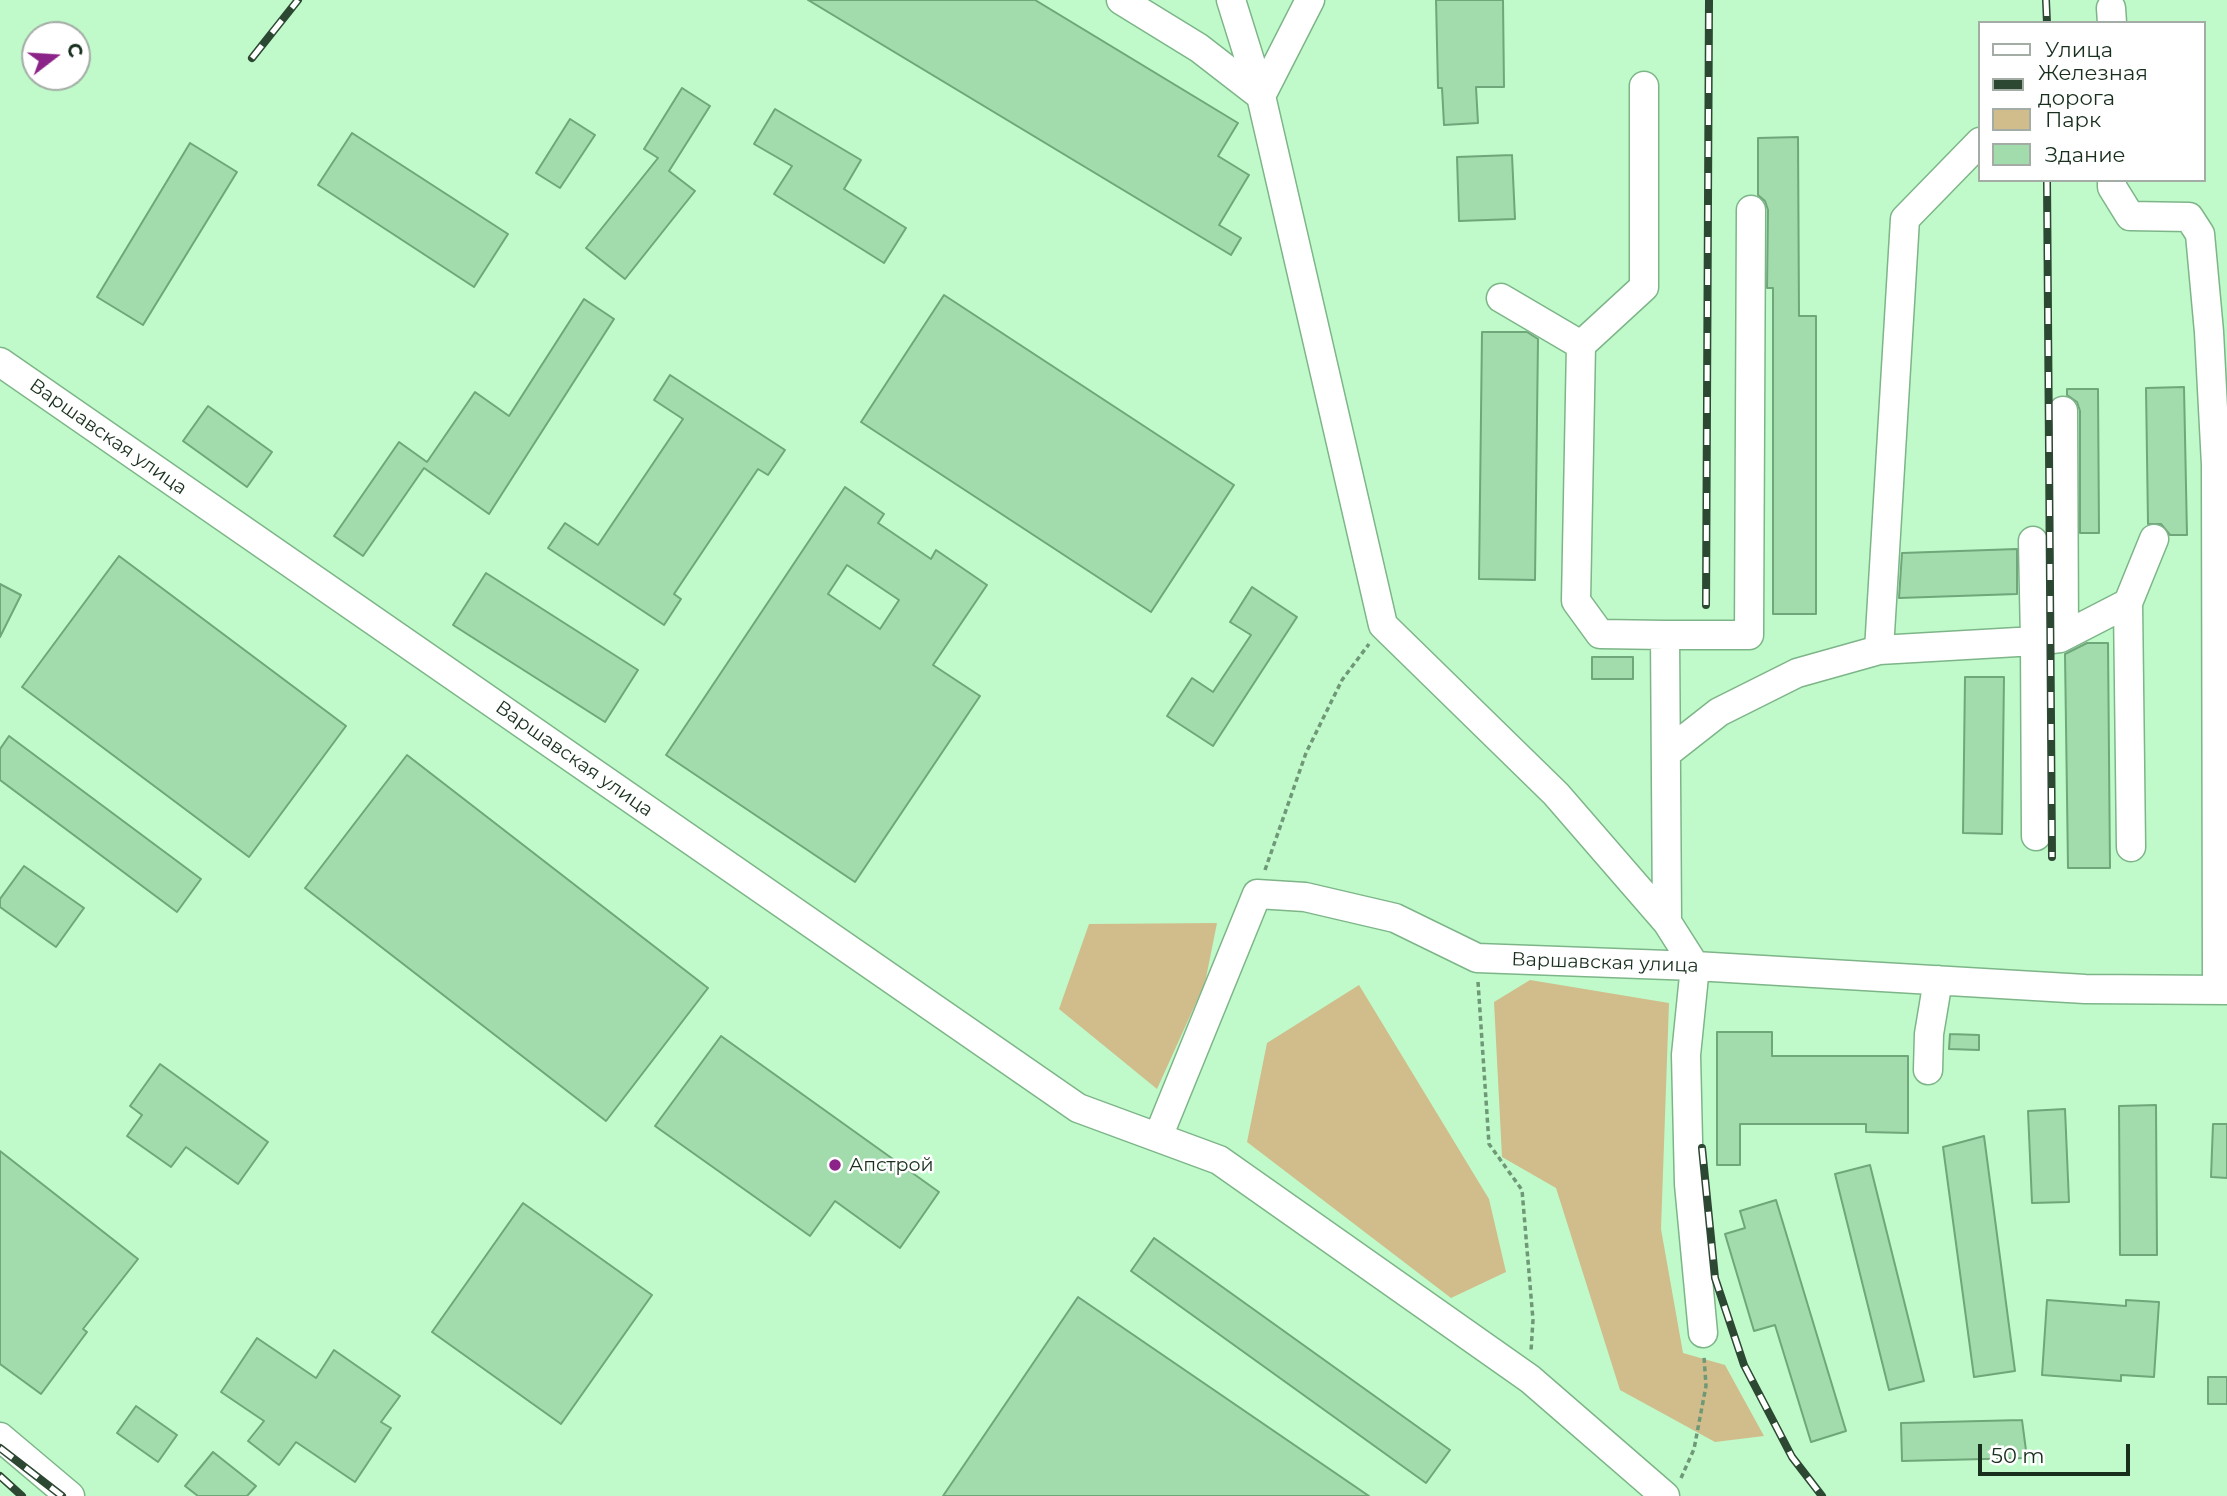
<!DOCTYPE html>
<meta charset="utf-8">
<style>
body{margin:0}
#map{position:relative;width:2227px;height:1496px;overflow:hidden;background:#c0faca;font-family:Montserrat,sans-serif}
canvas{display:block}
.legend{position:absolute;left:1978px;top:21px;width:228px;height:161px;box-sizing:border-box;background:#fff;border:2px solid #a3aca5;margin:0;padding:9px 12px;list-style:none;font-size:21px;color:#182f1d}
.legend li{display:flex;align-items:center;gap:14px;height:35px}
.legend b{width:35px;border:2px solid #a3aca5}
.north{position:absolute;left:21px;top:21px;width:70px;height:70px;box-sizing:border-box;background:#fff;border:2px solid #a3aca5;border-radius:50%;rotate:73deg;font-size:19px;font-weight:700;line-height:28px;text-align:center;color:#182f1d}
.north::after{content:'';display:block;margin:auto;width:24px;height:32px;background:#8c2388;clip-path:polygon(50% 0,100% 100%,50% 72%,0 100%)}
.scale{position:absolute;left:1978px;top:1444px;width:152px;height:32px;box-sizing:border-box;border:4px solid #182f1d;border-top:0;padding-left:9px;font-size:21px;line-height:24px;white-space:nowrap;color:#182f1d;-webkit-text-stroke:5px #fff;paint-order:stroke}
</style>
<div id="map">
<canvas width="2227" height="1496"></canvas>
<ul class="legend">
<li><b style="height:9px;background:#fff"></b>Улица</li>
<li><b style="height:9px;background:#2c4732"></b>Железная дорога</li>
<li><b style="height:19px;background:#d0bd8b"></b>Парк</li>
<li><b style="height:19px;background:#a2dbac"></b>Здание</li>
</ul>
<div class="north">С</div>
<div class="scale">50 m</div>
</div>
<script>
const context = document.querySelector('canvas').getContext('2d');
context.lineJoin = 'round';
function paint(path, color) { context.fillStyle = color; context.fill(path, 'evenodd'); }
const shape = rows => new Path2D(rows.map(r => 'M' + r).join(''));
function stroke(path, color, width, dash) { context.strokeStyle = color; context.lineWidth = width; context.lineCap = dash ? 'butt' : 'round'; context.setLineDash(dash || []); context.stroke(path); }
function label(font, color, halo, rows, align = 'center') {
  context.font = font + ' Montserrat,sans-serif'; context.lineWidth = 5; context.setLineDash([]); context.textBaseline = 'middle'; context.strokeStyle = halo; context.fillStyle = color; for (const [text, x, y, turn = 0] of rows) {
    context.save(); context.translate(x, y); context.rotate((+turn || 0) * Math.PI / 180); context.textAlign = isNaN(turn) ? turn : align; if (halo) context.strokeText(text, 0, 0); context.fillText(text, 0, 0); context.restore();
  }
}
paint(shape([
 [1217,923,1205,983,1157,1089,1059,1009,1089,924],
 [1530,980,1669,1003,1661,1229,1683,1353,1725,1365,1764,1436,1715,1442,1620,1390,1556,1188,1502,1157,1494,1002],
 [1359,985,1489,1199,1506,1272,1451,1298,1247,1142,1267,1043]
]), '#d0bd8b');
const building = shape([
 [808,0,1035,0,1238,123,1218,156,1249,175,1219,225,1241,238,1231,255,808,0],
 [1436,0,1503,0,1504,87,1476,87,1478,123,1444,125,1442,88,1438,88,1436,0],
 [682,88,710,106,669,171,695,191,625,279,586,248,658,158,644,149,682,88],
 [775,109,861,160,844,189,906,228,884,263,774,194,792,166,754,144,775,109],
 [570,119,595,135,560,188,536,173,570,119],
 [352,133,508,234,474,287,318,185,352,133],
 [1798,137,1799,316,1816,316,1816,614,1773,614,1773,288,1767,288,1768,210,1765,201,1758,195,1758,138,1798,137],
 [190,143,237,172,143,325,97,297,190,143],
 [1512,155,1515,219,1459,221,1457,157,1512,155],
 [944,295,1234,485,1151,612,861,422,944,295],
 [584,299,614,319,489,514,424,468,363,556,334,536,399,442,427,462,475,392,509,416,584,299],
 [1482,332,1527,332,1538,339,1535,580,1479,579,1482,332],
 [670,375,785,450,768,475,758,469,674,594,681,599,664,625,548,548,565,523,598,545,683,419,654,400,670,375],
 [2184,387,2187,535,2170,535,2161,524,2148,524,2146,388,2184,387],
 [2067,389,2098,389,2099,533,2080,533,2080,411,2077,402,2067,395,2067,389],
 [208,406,272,452,247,487,183,441,208,406],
 [845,487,884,514,878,523,931,559,936,550,987,585,933,665,980,696,855,882,666,755,845,487],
 [847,565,899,600,880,629,828,594,847,565],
 [2017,549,2017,594,1899,598,1902,553,2017,549],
 [119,556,346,726,249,857,22,687,119,556],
 [486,573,638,670,605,722,453,625,486,573],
 [0,584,21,595,0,637,0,584],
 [1252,587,1297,617,1213,746,1167,716,1192,678,1213,692,1251,635,1230,622,1252,587],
 [2087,643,2108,643,2110,868,2068,868,2065,654,2087,643],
 [1592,657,1633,657,1633,679,1592,679,1592,657],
 [1965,677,2004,677,2002,834,1963,833,1965,677],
 [9,736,201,879,177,912,0,780,0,749,9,736],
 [407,755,708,988,606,1121,305,888,407,755],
 [24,866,84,908,56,947,0,907,0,899,24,866],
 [1717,1032,1772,1032,1772,1056,1908,1056,1908,1133,1866,1132,1866,1124,1740,1124,1740,1165,1717,1165,1717,1032],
 [1950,1034,1979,1035,1979,1050,1949,1049,1950,1034],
 [721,1036,939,1192,900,1248,835,1201,810,1236,655,1126,721,1036],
 [160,1064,268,1142,238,1184,186,1147,171,1167,127,1136,142,1115,130,1106,160,1064],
 [2156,1105,2157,1255,2120,1255,2119,1106,2156,1105],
 [2065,1109,2069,1202,2032,1203,2028,1111,2065,1109],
 [2213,1124,2227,1124,2227,1178,2211,1177,2213,1124],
 [1984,1136,2015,1371,1974,1377,1943,1147,1984,1136],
 [0,1151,138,1259,83,1329,87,1332,41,1394,0,1364,0,1151],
 [1870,1165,1924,1381,1889,1390,1835,1174,1870,1165],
 [1776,1200,1846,1431,1811,1442,1775,1325,1754,1331,1725,1234,1745,1228,1740,1211,1776,1200],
 [523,1203,652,1295,561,1424,432,1332,523,1203],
 [1154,1238,1450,1450,1426,1483,1131,1271,1154,1238],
 [1078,1297,1369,1496,943,1496,1078,1297],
 [2047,1300,2126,1306,2126,1300,2159,1302,2154,1377,2121,1375,2121,1381,2042,1375,2047,1300],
 [257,1338,316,1378,334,1350,400,1396,381,1422,391,1428,355,1482,296,1442,279,1465,248,1441,264,1421,221,1392,257,1338],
 [2208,1377,2227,1377,2227,1404,2208,1404,2208,1377],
 [136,1406,177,1435,158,1462,117,1433,136,1406],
 [2022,1420,2027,1458,1902,1461,1901,1423,2022,1420],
 [213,1452,256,1486,247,1496,198,1496,185,1486,213,1452]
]);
paint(building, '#a2dbac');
stroke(building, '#6fa67a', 2);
const minor = shape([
 [1121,0,1199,48,1261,96],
 [1231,0,1261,96],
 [1310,0,1261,96,1383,625,1556,794,1667,922,1695,966,1686,1055,1689,1184,1703,1333],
 [2111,8,2112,23],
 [2112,180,2112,187,2130,216,2189,217,2200,234,2209,332,2216,465,2217,990],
 [1501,298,1581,345,1576,601,1600,634,1665,635,1667,922],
 [1581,345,1644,287,1644,86],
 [0,362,1078,1108,1219,1160,1530,1379,1665,1496],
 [2063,411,2064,636],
 [1665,635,1749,635,1751,210],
 [1879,650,1905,219,1980,142],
 [1668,752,1719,712,1797,673,1879,650,2035,641,2033,541],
 [2036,836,2035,641,2060,638,2128,603],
 [2131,847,2128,603,2154,539],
 [1928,1070,1929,1034,1938,980],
 [1158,1137,1257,894,1305,897,1395,918,1477,958,1695,966,2085,989,2227,990],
 [0,1437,70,1496]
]);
stroke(minor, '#7db588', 31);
stroke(shape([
 [1265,870,1306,753,1342,680,1369,644],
 [1478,982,1489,1144,1522,1190,1533,1320,1531,1351],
 [1681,1478,1694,1449,1706,1386,1704,1357]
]), '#6f9877', 3.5, [5, 3.5]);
stroke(minor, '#fff', 28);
const rail = shape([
 [2046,0,2047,23],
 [252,58,298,0],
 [2047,180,2052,857],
 [1706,605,1709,0],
 [1702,1148,1715,1278,1744,1365,1792,1457,1822,1496],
 [0,1448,62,1496],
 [0,1476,22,1496]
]);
stroke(rail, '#2c4732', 8);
stroke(rail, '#fff', 5, [16]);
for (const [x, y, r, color] of [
 [835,1165,7,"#8c2388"]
]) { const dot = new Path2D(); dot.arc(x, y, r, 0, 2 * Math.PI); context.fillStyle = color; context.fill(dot); stroke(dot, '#fff', 2.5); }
label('19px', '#182f1d', '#fff', [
 ["Варшавская улица",108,437,35],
 ["Варшавская улица",574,759,35],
 ["Варшавская улица",1605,963,2]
]);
label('19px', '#182f1d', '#fff', [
 ["Апстрой",849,1165]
], 'left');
</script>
